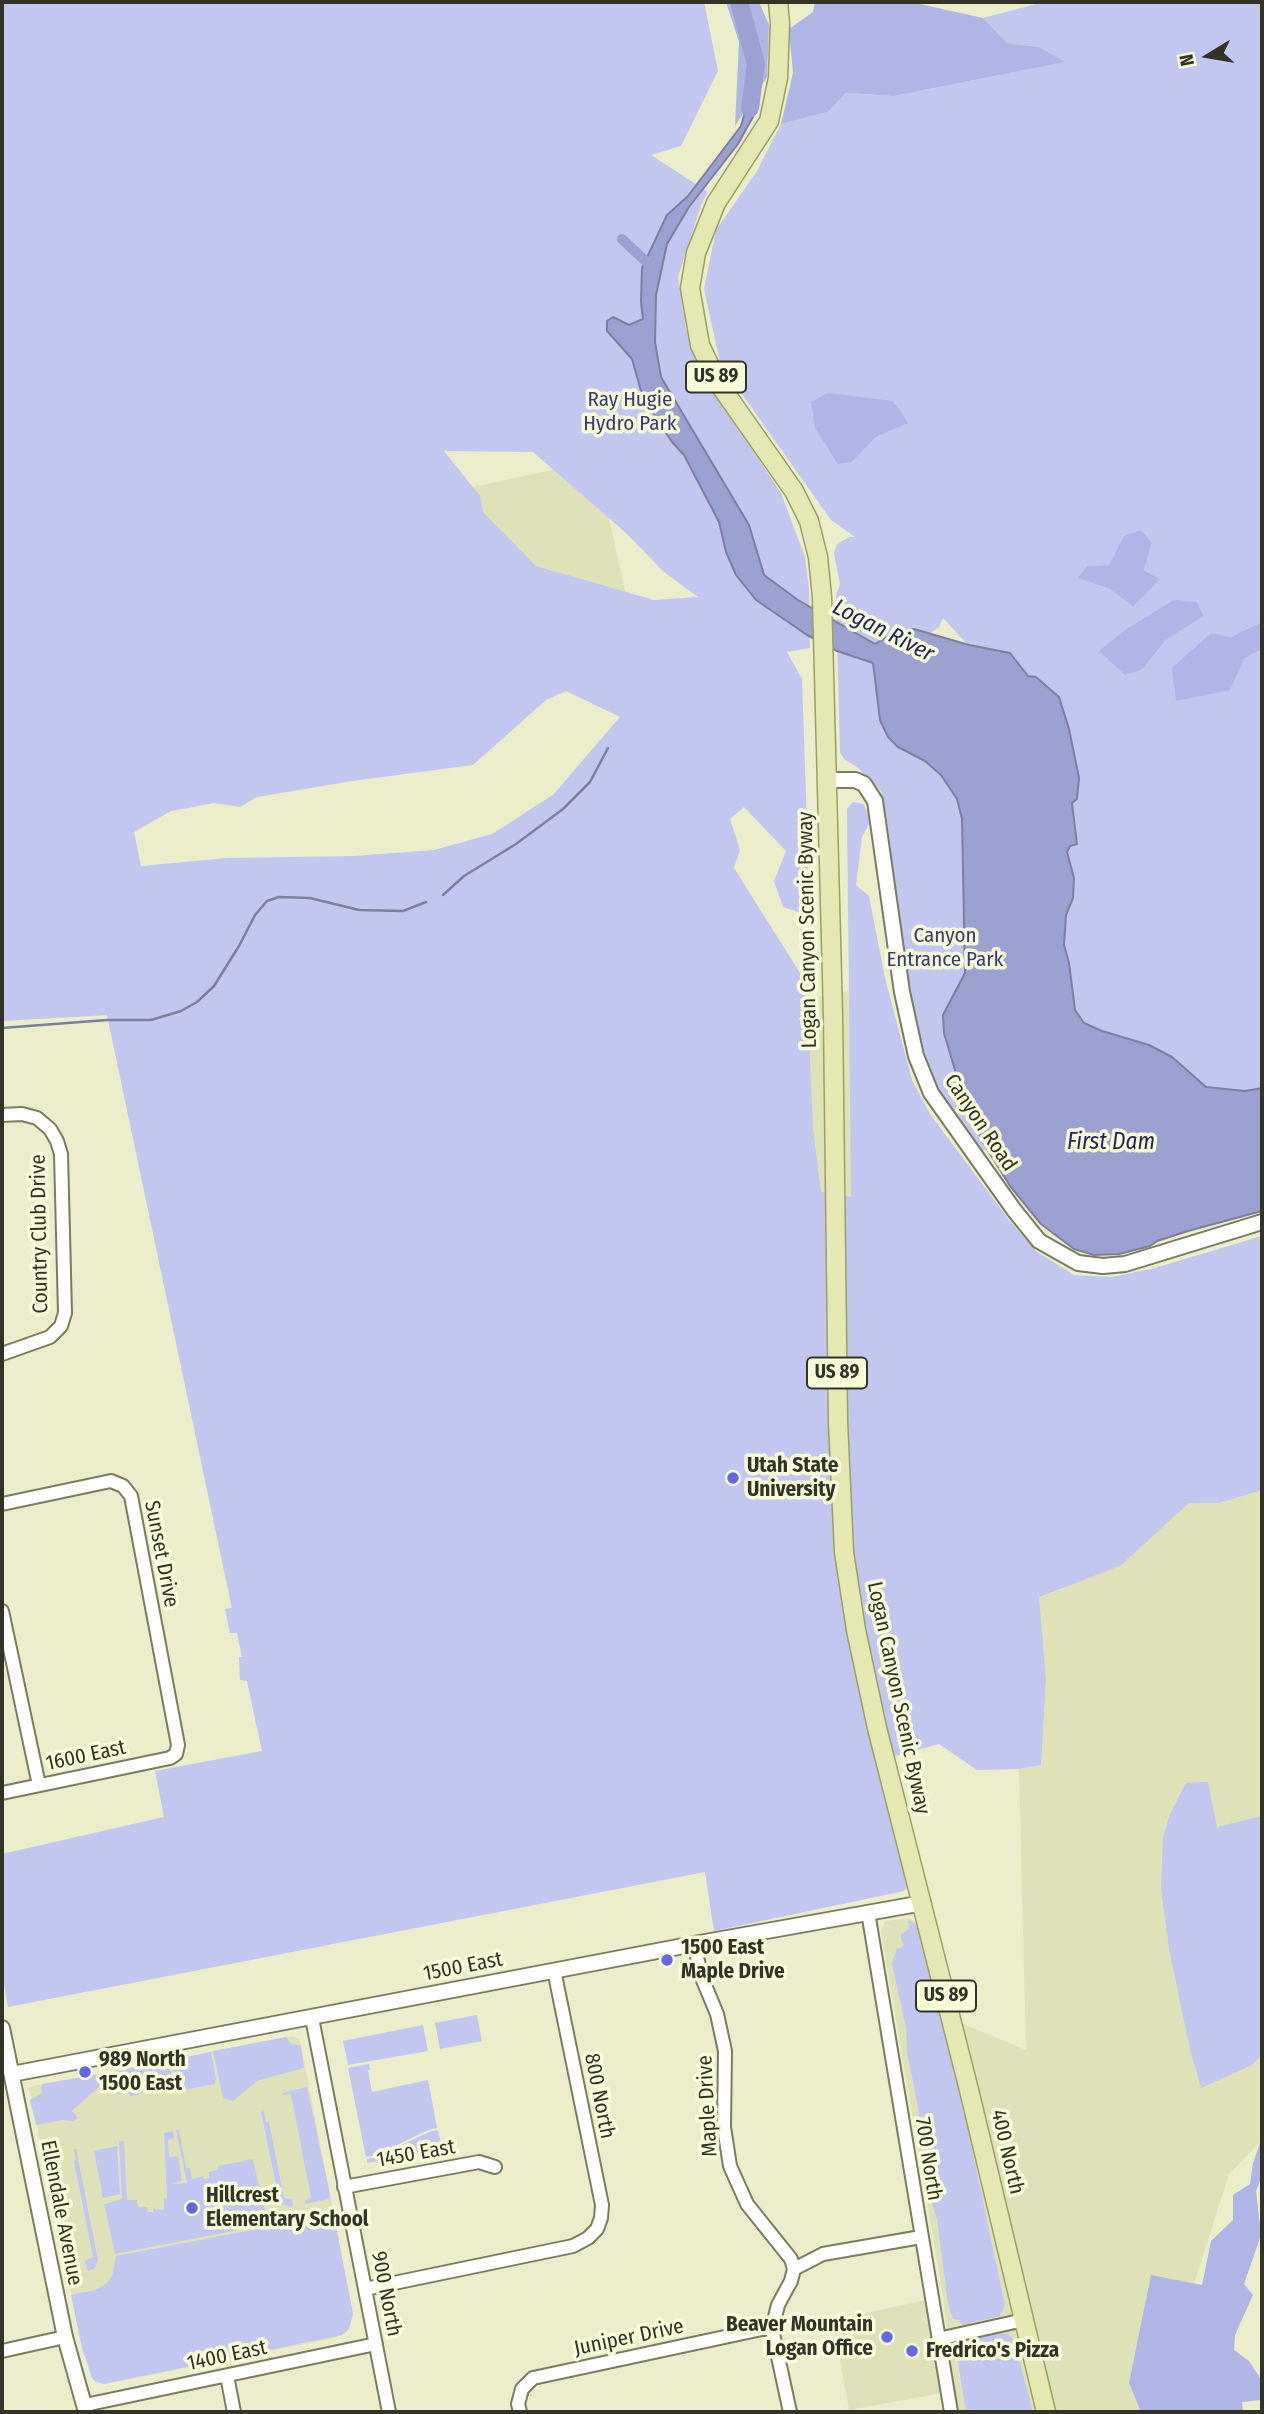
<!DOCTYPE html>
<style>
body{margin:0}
#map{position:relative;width:1264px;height:2414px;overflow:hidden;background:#ebedcb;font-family:"Fira Sans Condensed",sans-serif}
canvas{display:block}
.frame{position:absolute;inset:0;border:4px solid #323326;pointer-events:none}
.north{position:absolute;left:1173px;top:21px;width:70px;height:70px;-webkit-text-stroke:5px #f8fbd8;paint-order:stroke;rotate:259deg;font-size:19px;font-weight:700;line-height:28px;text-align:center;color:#323326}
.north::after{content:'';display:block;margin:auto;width:24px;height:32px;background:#323326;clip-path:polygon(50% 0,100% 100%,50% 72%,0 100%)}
</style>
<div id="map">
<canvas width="1264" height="2414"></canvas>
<div class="frame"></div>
<div class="north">N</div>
</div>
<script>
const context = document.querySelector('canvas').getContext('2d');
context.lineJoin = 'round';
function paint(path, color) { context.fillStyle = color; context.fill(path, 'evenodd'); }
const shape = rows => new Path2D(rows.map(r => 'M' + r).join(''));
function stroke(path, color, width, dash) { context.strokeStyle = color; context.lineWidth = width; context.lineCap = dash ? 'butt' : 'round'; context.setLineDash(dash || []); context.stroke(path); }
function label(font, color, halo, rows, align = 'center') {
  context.font = font + ' "Fira Sans Condensed",sans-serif'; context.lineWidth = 7; context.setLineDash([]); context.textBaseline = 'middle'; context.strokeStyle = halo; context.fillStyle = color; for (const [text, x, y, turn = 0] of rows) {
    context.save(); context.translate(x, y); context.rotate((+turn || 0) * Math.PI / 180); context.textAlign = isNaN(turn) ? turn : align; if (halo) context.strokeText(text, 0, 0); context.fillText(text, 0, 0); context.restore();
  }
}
paint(shape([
 [596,460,719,1014,884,985,986,1358,1262,1305,1262,2140,1229,2174,1153,2412,957,2412,943,2297,881,1930,886,1921,909,1918,920,1924,944,2016,1026,2050,1019,1769,1041,1765,1046,1680,257,1729,107,1015,2,1021,2,591],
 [587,661,620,717,553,795,530,809,166,1152,131,816],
 [293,2036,300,2040,353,2314,349,2329,335,2338,104,2384,96,2382,82,2348,29,2087],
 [927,2300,943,2393,849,2410,833,2320]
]), '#dfe2b9');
paint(shape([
 [2,2,704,2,718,71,681,146,651,155,708,192,701,205,678,277,686,329,701,366,720,401,781,493,805,557,809,589,810,648,787,652,802,679,810,916,783,907,774,881,786,851,744,807,730,819,740,850,734,868,807,984,813,1129,821,1192,851,1197,847,809,853,802,864,804,870,822,862,837,856,885,869,896,885,978,912,1080,930,1114,1009,1220,1036,1251,1074,1275,1112,1277,1151,1269,1262,1236,1262,1490,1219,1503,1189,1503,1120,1566,1039,1597,1046,1680,1041,1765,1019,1769,977,1770,939,1744,881,1760,909,1886,904,1891,714,1931,705,1872,8,2007,2,1972,2,1854,164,1817,155,1771,262,1751,247,1681,240,1680,239,1657,242,1657,237,1633,230,1633,225,1609,232,1608,107,1015,2,1021],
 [444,451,533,452,626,533,664,572,698,597,654,600,536,566,483,512,480,496],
 [566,691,620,717,553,795,492,834,434,850,355,856,227,858,141,866,134,832,171,811,214,803,240,807,257,797,352,781,473,765,546,700],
 [1038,2,1262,2,1262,622,1230,637,1244,659,1262,649,1262,1088,1245,1091,1206,1087,1149,1045,1102,1031,1084,1023,1075,1010,1069,963,1064,945,1066,915,1073,898,1074,878,1067,852,1074,813,1072,803,1079,778,1069,729,1059,697,1036,677,1028,676,1010,653,968,645,943,618,939,627,926,636,966,792,990,1145,979,1154,932,1081,920,1045,907,986,886,813,881,791,857,767,844,759,840,752,836,596,840,584,834,553,837,544,849,537,855,537,831,520,720,363,704,289,716,230,757,171,781,124,828,112,846,93,894,96,1064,62,1039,47,1007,43,983,18,1036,4],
 [893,401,907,423,876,437,852,462,838,464],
 [1152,543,1144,570,1159,579,1133,607,1110,589,1077,578,1087,566,1109,565],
 [1173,600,1202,616,1165,641,1143,669,1100,651,1126,629],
 [1196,1782,1208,1782,1217,1827,1262,1816,1262,2055,1252,2065,1201,2088,1190,2049,1169,1949,1161,1888,1163,1837,1170,1814,1186,1783],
 [910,1920,917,1926,922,1938,969,2135,1005,2305,1000,2316,962,2325,959,2320,953,2319,948,2304,937,2219,930,2197,918,2107,907,2052,906,2027,892,1964,897,1948,902,1948,904,1944,901,1940,901,1934,909,1929,908,1921],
 [477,2015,482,2041,440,2049,435,2023],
 [423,2025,428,2051,348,2065,343,2041],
 [286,2037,291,2044,301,2046,304,2068,257,2081,233,2101,223,2098,213,2051],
 [211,2052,216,2079,215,2084,178,2091,171,2060],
 [168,2060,175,2091,171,2092,168,2082,138,2088,139,2095,130,2096,129,2092,117,2094,120,2087,132,2085,130,2077,116,2079,111,2073],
 [369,2064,370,2070,368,2070,372,2092,428,2080,437,2128,428,2130,376,2155,366,2157,348,2068],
 [94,2075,99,2076,101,2085,72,2111,78,2118,74,2121,62,2120,36,2125,30,2100,41,2094,42,2084],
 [307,2087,330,2194,329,2199,305,2204,305,2200,311,2198,291,2094,284,2095,282,2093],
 [264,2111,266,2122,269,2122,284,2198,292,2199,293,2205,291,2207,281,2204,279,2199,261,2112],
 [176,2130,179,2130,186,2168,190,2168,192,2179,204,2176,204,2179,210,2178,208,2172,218,2170,218,2166,253,2159,263,2206,268,2215,279,2222,115,2254,104,2204,122,2199,119,2142,124,2141,127,2200,137,2200,138,2207,147,2207,148,2212,153,2212,153,2209,164,2210,164,2199,167,2198,164,2133,173,2131,174,2138,168,2140,169,2157,178,2156,182,2181,171,2184,187,2183],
 [438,2130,442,2149,367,2163,367,2159,377,2157,429,2132],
 [117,2146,120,2194,103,2198,94,2151],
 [74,2149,76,2149,98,2260,95,2268,89,2271,87,2270,85,2261,93,2257,74,2161,76,2160],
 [329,2218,335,2221,353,2314,349,2329,342,2335,104,2384,96,2382,92,2378,82,2348,71,2295,95,2290,106,2284,112,2276,116,2256,278,2225,291,2226],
 [999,2333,1008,2334,1014,2340,1033,2412,966,2412,959,2369,958,2351,964,2346,965,2341]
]), '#c1c7ef');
paint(shape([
 [726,2,759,2,769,25,767,77,735,126,739,42],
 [815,2,911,2,983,18,1007,43,1039,47,1065,62,894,96,846,93,828,112,781,124,793,73,789,29,813,12],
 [827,393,893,401,908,423,876,437,852,462,838,464,815,428,811,402],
 [1141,530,1152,543,1144,570,1160,579,1133,607,1110,589,1077,578,1087,566,1109,565,1124,536],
 [1173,600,1197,602,1203,616,1165,641,1143,669,1125,675,1099,651,1126,629],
 [1262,622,1262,649,1244,659,1230,690,1176,701,1172,668,1211,633,1230,637],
 [1262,2137,1262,2176,1256,2191,1261,2235,1244,2284,1253,2295,1235,2335,1234,2350,1249,2361,1262,2381,1262,2397,1260,2400,1242,2402,1243,2412,1141,2412,1129,2383,1151,2275,1202,2285,1211,2241,1233,2220,1233,2195,1250,2184,1253,2163]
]), '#afb6e6');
const water = shape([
 [750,77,755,93,754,115,738,144,689,207,667,244,656,295,655,342,661,377,749,525,764,575,798,600,875,644,895,632,914,629,969,645,1010,653,1028,676,1036,677,1059,697,1069,729,1079,778,1077,799,1072,803,1077,844,1070,846,1067,852,1074,878,1073,898,1066,915,1064,945,1069,963,1075,1010,1084,1023,1102,1031,1149,1045,1172,1057,1206,1087,1245,1091,1262,1088,1262,1211,1188,1231,1157,1241,1150,1246,1119,1254,1094,1255,1074,1249,1041,1224,1010,1186,982,1141,958,1080,944,1033,943,1015,965,973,962,819,957,799,941,775,925,761,898,747,888,737,880,720,873,663,837,651,807,635,756,600,736,575,726,552,719,522,684,455,672,442,643,398,632,359,607,331,607,321,613,317,629,325,643,319,641,302,642,268,667,215,688,196,741,126,748,101,750,77]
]);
paint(water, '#9ba1d0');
stroke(water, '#7c809d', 2);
stroke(shape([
 [443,895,464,876,516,844,563,809,590,782,608,748],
 [2,1028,107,1020,151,1020,181,1011,197,1002,214,986,239,946,255,915,267,901,279,897,310,898,359,910,403,911,426,902]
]), '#7c809d', 2.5);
stroke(shape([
 [622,239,655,270]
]), '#9ba1d0', 10);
stroke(shape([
 [739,2,756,64,750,108]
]), '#9ba1d0', 18);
const minor = shape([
 [2,1115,22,1114,37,1118,50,1129,57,1141,61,1154,65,1313,61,1326,50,1337,2,1354],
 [2,1504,111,1481,123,1486,131,1496,178,1745,176,1754,170,1758,2,1793],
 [2,1611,39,1785],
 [868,1912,951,2412],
 [694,1944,702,1978,717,2014,725,2051,724,2127,730,2166,747,2204,791,2259,794,2269,791,2281,778,2305,772,2329,790,2412],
 [312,2018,389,2412],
 [344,2187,479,2162,495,2167],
 [794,2269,823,2254,921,2237],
 [365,2289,573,2246,588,2238,597,2229,601,2218,602,2205,554,1970],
 [938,2339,1024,2320],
 [2,2351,65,2337],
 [227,2376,234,2412],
 [85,2405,376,2344],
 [520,2412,518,2404,522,2389,533,2378,762,2329,772,2329]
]);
const tertiary = shape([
 [827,780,855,780,864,784,875,801,902,992,916,1056,931,1093,1014,1210,1039,1241,1078,1263,1103,1266,1125,1264,1262,1222],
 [2,2028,65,2337,86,2412],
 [12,2074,694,1944,923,1903]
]);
const primary = shape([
 [778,2,780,23,778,78,769,121,716,203,696,253,690,288,700,345,717,381,794,491,809,521,818,557,822,597,833,1015,838,1422,844,1552,856,1630,877,1728,969,2090,1046,2412]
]);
stroke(minor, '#7a7c5e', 16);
stroke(tertiary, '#7a7c5e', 18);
stroke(primary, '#9b9f61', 21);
stroke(minor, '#fff', 12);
stroke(tertiary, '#fff', 14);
stroke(primary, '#e5e8b3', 18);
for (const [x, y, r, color] of [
 [733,1478,7,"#6668e1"],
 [667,1960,7,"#6668e1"],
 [85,2072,7,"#6668e1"],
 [192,2208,7,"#6668e1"],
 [887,2337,7,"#6668e1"],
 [912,2351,7,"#6668e1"]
]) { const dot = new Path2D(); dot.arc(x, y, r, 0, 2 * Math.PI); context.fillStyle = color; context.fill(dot); stroke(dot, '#f8fbd8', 2.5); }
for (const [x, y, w] of [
 [716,377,60],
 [837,1373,60],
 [946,1996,60]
]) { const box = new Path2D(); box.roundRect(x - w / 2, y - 15.5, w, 31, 5); context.fillStyle = '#f8fbd8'; context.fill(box); stroke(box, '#323326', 2); }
label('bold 19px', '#323326', null, [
 ["US 89",716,377],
 ["US 89",837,1373],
 ["US 89",946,1996]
]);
label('21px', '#373a75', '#f8fbd8', [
 ["Ray Hugie",630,400],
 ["Hydro Park",630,424],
 ["Canyon",945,936],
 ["Entrance Park",945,960]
]);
label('21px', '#323326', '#f8fbd8', [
 ["Logan Canyon Scenic Byway",808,930,-91],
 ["Canyon Road",980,1123,56],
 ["Country Club Drive",40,1234,-91],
 ["Sunset Drive",161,1554,79],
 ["Logan Canyon Scenic Byway",898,1698,78],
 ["1600 East",86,1756,-12],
 ["1500 East",463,1967,-11],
 ["800 North",599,2096,79],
 ["Maple Drive",708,2106,-93],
 ["400 North",1007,2152,77],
 ["1450 East",416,2154,-10],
 ["700 North",928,2159,81],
 ["Ellendale Avenue",61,2213,79],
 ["900 North",386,2294,79],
 ["Juniper Drive",629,2338,-12],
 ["1400 East",227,2356,-12]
]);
label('bold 21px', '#323326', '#f8fbd8', [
 ["Utah State",747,1466],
 ["University",747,1490],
 ["1500 East",681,1948],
 ["Maple Drive",681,1972],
 ["989 North",99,2060],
 ["1500 East",99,2084],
 ["Hillcrest",206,2196],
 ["Elementary School",206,2220],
 ["Beaver Mountain",873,2325,"right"],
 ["Logan Office",873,2349,"right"],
 ["Fredrico's Pizza",926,2351]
], 'left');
label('italic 23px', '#24255d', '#f8fbd8', [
 ["Logan River",883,631,27],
 ["First Dam",1111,1143]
]);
</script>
